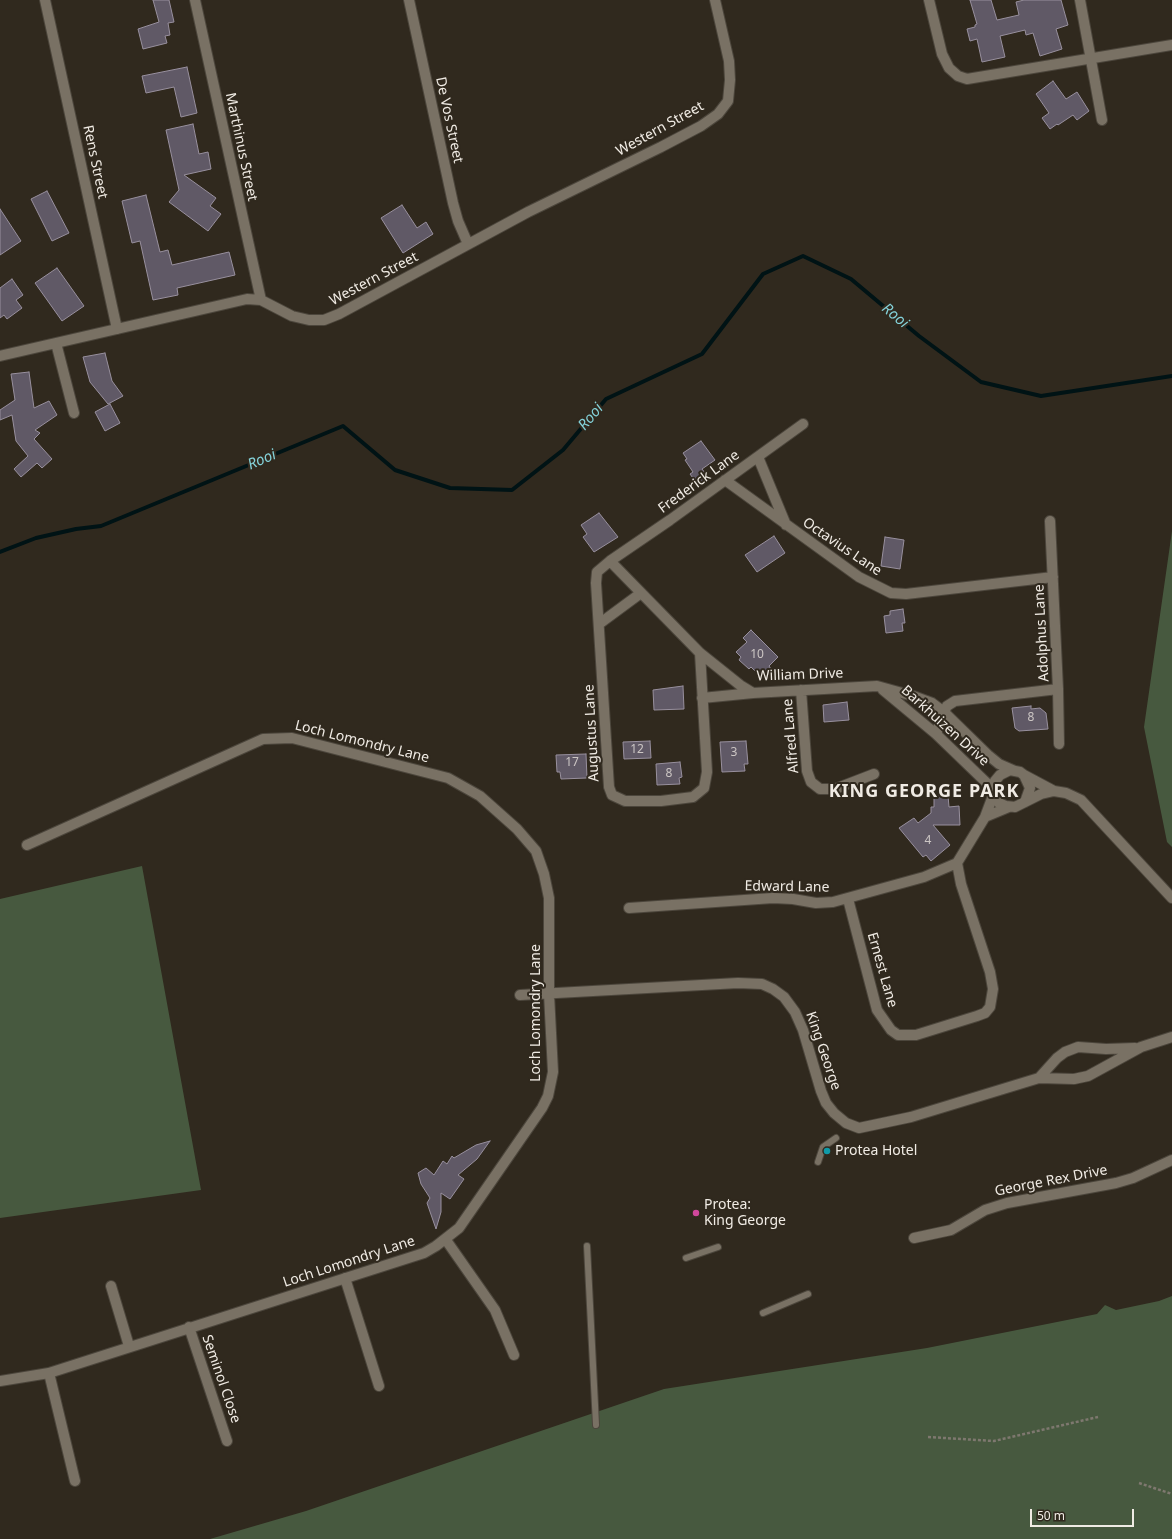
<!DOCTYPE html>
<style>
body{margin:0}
#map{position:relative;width:1172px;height:1539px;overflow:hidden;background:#30291e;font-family:"Noto Sans",sans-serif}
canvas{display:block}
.scale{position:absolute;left:1030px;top:1509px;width:104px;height:18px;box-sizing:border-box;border:2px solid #f0ebe4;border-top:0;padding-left:5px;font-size:12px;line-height:14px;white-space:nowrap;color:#f0ebe4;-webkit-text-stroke:3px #30291e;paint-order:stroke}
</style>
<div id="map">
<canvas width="1172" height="1539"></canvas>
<div class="scale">50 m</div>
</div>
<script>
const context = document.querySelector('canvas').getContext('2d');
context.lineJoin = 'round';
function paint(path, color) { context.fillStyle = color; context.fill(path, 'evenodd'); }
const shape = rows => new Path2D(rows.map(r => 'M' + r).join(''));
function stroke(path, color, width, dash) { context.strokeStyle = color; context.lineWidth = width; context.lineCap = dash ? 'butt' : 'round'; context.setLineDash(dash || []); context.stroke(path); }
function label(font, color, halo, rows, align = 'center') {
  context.font = font + ' "Noto Sans",sans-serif'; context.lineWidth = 4; context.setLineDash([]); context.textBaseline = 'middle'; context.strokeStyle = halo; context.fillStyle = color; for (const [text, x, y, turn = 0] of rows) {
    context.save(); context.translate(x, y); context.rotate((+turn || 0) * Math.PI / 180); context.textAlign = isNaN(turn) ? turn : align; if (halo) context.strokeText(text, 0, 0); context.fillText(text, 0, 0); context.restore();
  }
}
paint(shape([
 [1172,531,1172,847,1167,842,1144,727],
 [142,866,201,1190,0,1218,0,899],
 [1172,1296,1172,1539,210,1539,306,1511,664,1389,927,1348,1097,1314,1105,1305,1116,1310,1159,1301]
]), '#47593f');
stroke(shape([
 [0,552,36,538,76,529,101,526,343,426,395,470,450,488,512,490,563,450,606,399,702,354,763,274,803,256,851,279,919,336,981,382,1041,396,1172,376]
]), '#001315', 4);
const building = shape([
 [153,0,169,0,174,22,168,23,170,35,165,36,167,43,143,49,138,29,159,22,153,0],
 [970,0,991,0,997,20,1019,15,1016,2,1024,0,1061,0,1068,25,1056,29,1062,49,1040,56,1033,33,1026,35,1025,30,1000,36,1005,57,982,62,977,39,970,41,967,29,975,27,975,25,977,24,970,0],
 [187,67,197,113,181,117,174,87,146,93,142,76,187,67],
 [1053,81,1066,99,1077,92,1089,111,1077,120,1073,115,1058,125,1057,124,1050,129,1042,118,1049,113,1036,94,1053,81],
 [193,124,199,154,208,152,211,169,184,175,216,198,210,206,221,214,208,231,169,202,179,190,166,130,193,124],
 [47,191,69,233,52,241,31,199,47,191],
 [146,195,160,252,168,250,172,265,229,252,235,275,177,288,178,295,153,300,140,241,132,243,122,201,146,195],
 [402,205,417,228,426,222,433,234,403,253,381,218,402,205],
 [0,209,21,241,0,255,0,209],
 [57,268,84,306,62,321,35,283,57,268],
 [12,279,23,295,16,300,22,308,7,319,4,315,0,318,0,288,12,279],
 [105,353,112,381,123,396,108,404,90,382,83,357,105,353],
 [29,372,34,408,49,401,57,415,35,430,40,433,34,439,52,459,42,468,37,463,21,477,14,469,28,456,16,441,12,415,0,420,0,410,15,400,11,374,29,372],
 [110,404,120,423,105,431,95,412,110,404],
 [701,441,715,460,702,469,708,477,698,485,690,474,693,472,685,460,687,459,683,453,701,441],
 [599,513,618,537,594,552,583,537,587,534,581,525,599,513],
 [774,536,785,553,757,572,745,555,774,536],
 [885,537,904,540,900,569,881,566,885,537],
 [903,609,905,623,902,623,903,631,886,633,884,616,890,615,890,611,903,609],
 [751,630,778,657,769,666,771,669,762,678,751,667,749,669,739,660,741,657,736,652,747,642,743,638,751,630],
 [683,686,684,709,654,710,653,690,683,686],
 [847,702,849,720,824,722,823,705,847,702],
 [1031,706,1031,709,1040,708,1046,713,1048,729,1019,731,1015,728,1012,708,1031,706],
 [650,741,651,758,624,759,623,742,650,741],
 [746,741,748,764,744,764,745,771,722,772,720,742,746,741],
 [586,754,587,778,561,779,560,772,557,772,556,755,586,754],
 [680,762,682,777,679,778,680,784,657,785,656,764,680,762],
 [948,795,949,807,959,806,960,825,933,825,950,845,931,861,926,855,923,857,899,828,914,818,918,823,931,813,931,807,934,807,934,796,948,795],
 [490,1141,477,1159,458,1175,464,1179,450,1199,441,1193,441,1212,436,1229,427,1203,430,1198,421,1184,418,1173,426,1168,434,1175,443,1161,447,1164,452,1156,454,1158,476,1145,490,1141]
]);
paint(building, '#605966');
stroke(building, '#98909e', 1);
const lane = shape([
 [818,1162,823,1147,836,1138],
 [587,1246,596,1425],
 [686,1258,718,1247],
 [763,1313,808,1294]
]);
const street = shape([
 [45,0,117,329],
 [195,0,261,300],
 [409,0,453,203,458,221,468,244],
 [929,0,942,54,949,68,958,76,967,79,1172,45],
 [1080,0,1102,120],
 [56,343,74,413],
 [0,356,247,299,261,300,292,316,309,320,324,320,339,314,528,212,661,147,701,126,718,114,728,101,730,80,729,61,715,0],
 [758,457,786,525],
 [725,480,859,577,891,593,906,594,1053,577],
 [1050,521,1058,689,1059,744],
 [610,561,700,653,740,685,753,693,877,686,913,696,932,703,944,712,988,755,999,764,1015,771],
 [599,624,641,593],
 [700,653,707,772,704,788,693,797,661,801,625,801,612,795,609,787,596,583,597,572,610,561,670,520,803,424],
 [801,690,807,771,811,782,820,789,835,789,874,774],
 [883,690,936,734,993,789],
 [702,698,753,693],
 [936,734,944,712,947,706,955,701,1058,689],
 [1024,775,1054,791,1066,793,1081,800,1172,898],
 [1025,802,1030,788,1024,775,1020,772,1010,770,1000,775,995,781,994,793,999,803,1006,806,1015,807,1041,794,1054,791],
 [985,817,1009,807],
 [848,899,877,1010,891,1030,898,1035,916,1035,977,1016,985,1013,990,1007,993,989,990,972,961,884,957,863],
 [629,908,773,898,793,899,816,903,833,902,924,877,957,863,985,817,994,793],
 [520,995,738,983,762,984,773,989,784,997,795,1012,803,1030,821,1091,826,1103,834,1113,846,1123,859,1128,911,1117,1039,1078,1074,1079,1088,1076,1141,1047,1172,1037],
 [1039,1078,1057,1058,1065,1052,1078,1047,1106,1049,1135,1048],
 [914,1238,951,1230,985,1210,1007,1203,1116,1183,1133,1178,1172,1160],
 [446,1240,495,1310,514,1355],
 [345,1278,379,1386],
 [111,1286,129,1346],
 [189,1327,227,1441],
 [49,1373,75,1481],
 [0,1381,49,1373,424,1253,436,1246,459,1228,542,1108,548,1096,553,1072,549,994,549,898,544,874,536,851,517,829,480,796,448,778,292,738,263,739,27,845]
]);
stroke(lane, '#4c463c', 8);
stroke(street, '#4c463c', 12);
stroke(shape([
 [928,1437,994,1441,1098,1417],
 [1139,1483,1172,1494]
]), '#7e786f', 2.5, [3, 2]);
stroke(lane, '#797164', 6);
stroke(street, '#797164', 10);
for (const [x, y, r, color] of [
 [827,1151,4,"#0f9aa8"],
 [696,1213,4,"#d1479c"]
]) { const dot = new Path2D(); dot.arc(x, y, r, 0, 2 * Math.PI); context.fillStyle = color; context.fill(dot); stroke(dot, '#30291e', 1.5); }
label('12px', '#ccc6c4', null, [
 ["10",757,655],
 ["8",1031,718],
 ["12",637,750],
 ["3",734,753],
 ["17",572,763],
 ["8",669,774],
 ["4",928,841]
]);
label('14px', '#f0ebe4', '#30291e', [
 ["De Vos Street",449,120,78],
 ["Western Street",660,129,-29],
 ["Marthinus Street",241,147,78],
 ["Rens Street",95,162,78],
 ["Western Street",374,279,-28],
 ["Frederick Lane",699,482,-36],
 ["Octavius Lane",842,547,34],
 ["Adolphus Lane",1042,633,-93],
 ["William Drive",800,675,-2],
 ["Barkhuizen Drive",945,726,42],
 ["Augustus Lane",592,733,-93],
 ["Alfred Lane",791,736,-95],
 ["Loch Lomondry Lane",362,742,14],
 ["Edward Lane",787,887,1],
 ["Ernest Lane",882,970,74],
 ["Loch Lomondry Lane",536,1013,-90],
 ["King George",823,1051,71],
 ["George Rex Drive",1051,1181,-11],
 ["Loch Lomondry Lane",349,1262,-18],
 ["Seminol Close",221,1379,71]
]);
label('14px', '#f0ebe4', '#30291e', [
 ["Protea Hotel",835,1151],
 ["Protea:",704,1205],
 ["King George",704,1221]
], 'left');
label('italic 15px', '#84d2d9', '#30291e', [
 ["Rooi",895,316,40],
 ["Rooi",591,417,-50],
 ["Rooi",262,460,-23]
]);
context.letterSpacing = '1px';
label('bold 18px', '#f0ebe4', '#30291e', [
 ["KING GEORGE PARK",924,792]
]);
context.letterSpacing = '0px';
</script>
